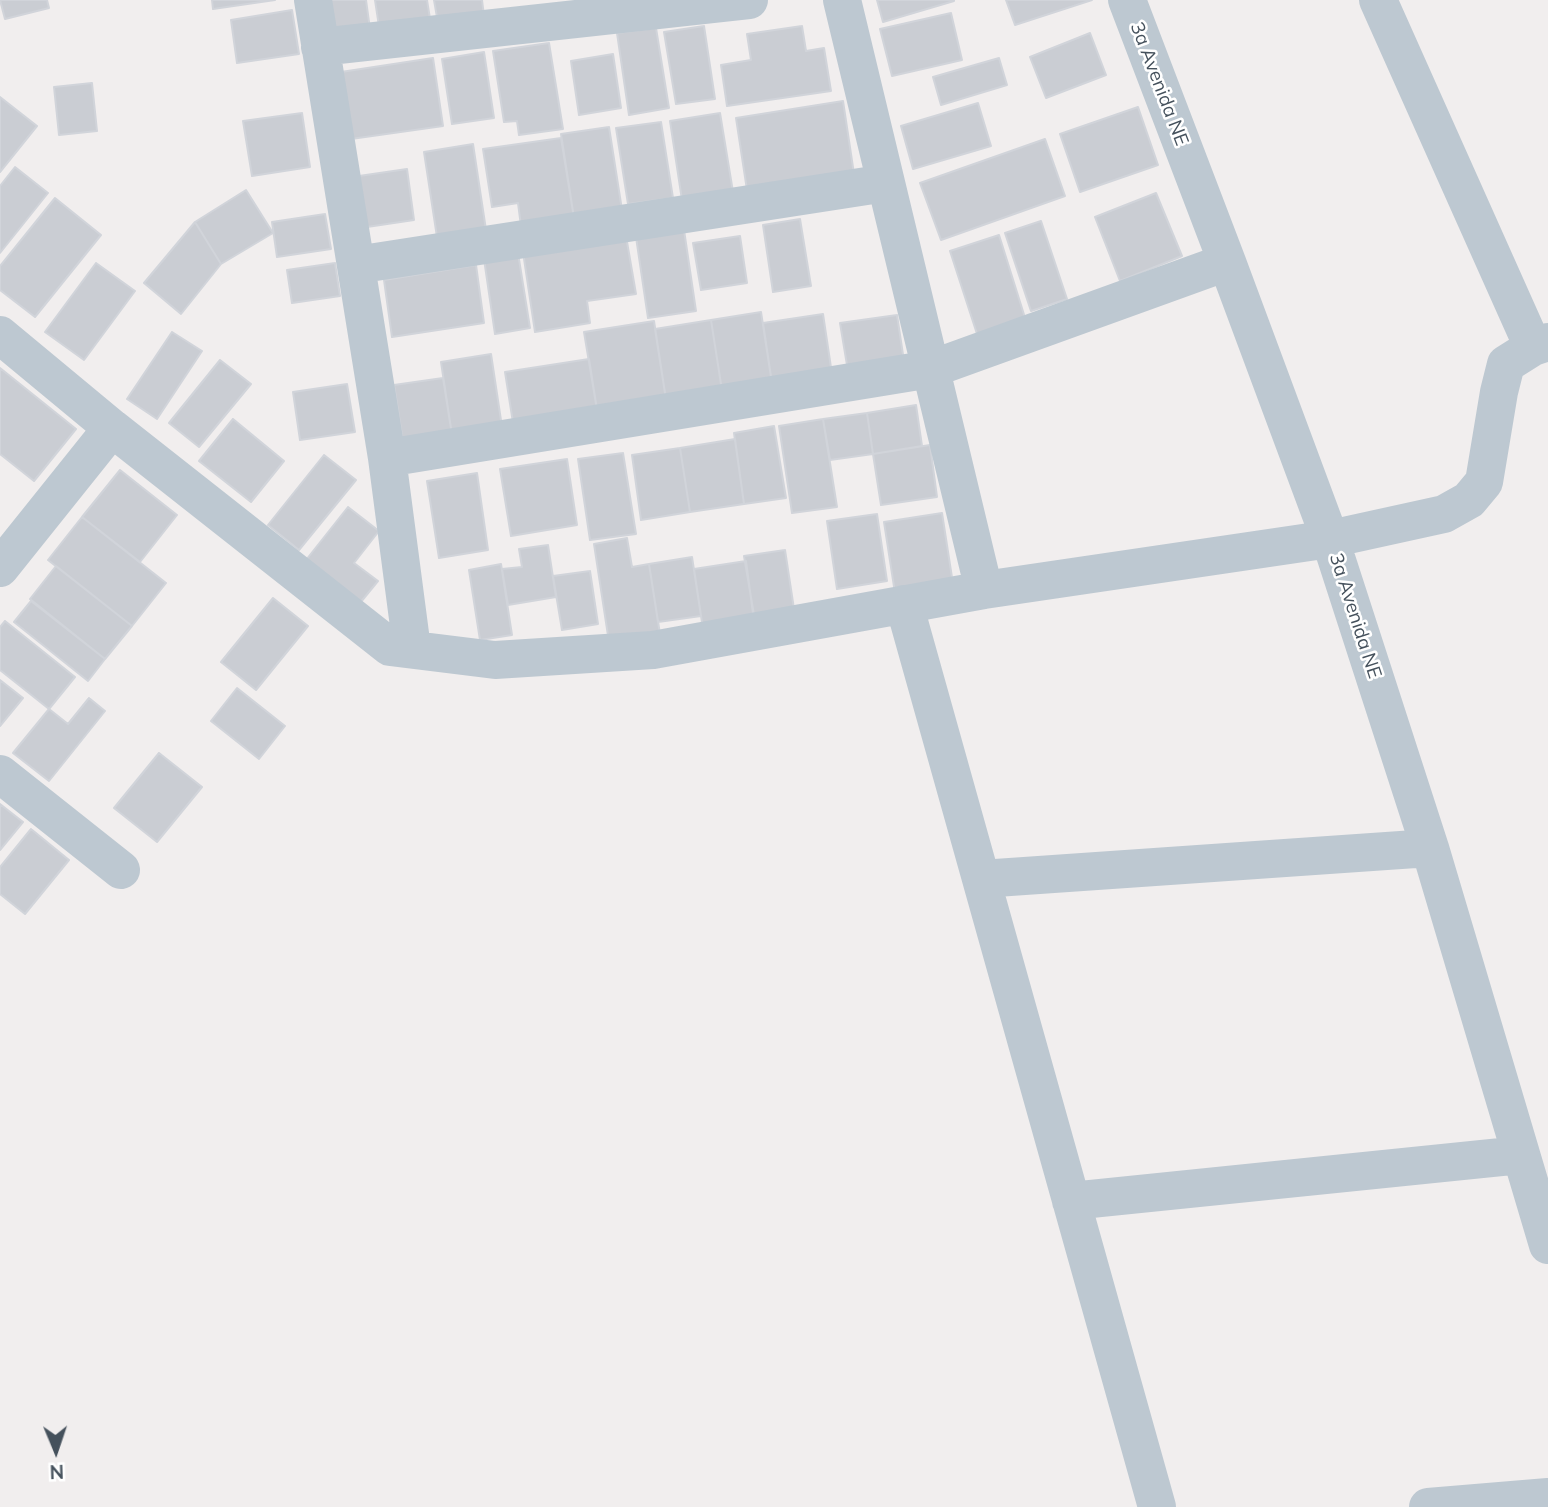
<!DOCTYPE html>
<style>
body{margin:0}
#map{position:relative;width:1548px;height:1507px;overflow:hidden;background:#f1eeee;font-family:Mulish,sans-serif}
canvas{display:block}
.north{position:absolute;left:21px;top:1416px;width:70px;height:70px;-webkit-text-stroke:5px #fff;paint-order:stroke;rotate:178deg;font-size:19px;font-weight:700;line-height:28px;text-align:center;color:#45515c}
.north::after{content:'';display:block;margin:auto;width:24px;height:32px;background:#45515c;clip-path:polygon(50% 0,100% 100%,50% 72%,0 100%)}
</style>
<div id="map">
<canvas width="1548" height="1507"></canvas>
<div class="north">N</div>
</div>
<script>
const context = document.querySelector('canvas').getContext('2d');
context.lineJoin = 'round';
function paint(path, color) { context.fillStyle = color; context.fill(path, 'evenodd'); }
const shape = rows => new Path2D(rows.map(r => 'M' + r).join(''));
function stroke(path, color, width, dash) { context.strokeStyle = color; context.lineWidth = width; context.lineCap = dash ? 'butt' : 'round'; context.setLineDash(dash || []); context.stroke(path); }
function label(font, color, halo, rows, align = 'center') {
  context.font = font + ' Mulish,sans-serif'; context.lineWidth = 5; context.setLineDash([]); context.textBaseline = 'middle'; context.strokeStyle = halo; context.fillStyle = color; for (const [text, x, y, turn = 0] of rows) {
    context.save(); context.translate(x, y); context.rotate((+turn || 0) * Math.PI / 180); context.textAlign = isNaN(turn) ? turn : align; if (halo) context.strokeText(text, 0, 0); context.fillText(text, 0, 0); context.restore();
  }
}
const building = shape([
 [0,0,47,0,49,8,5,19,0,0],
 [212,0,275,0,213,9,212,0],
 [329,0,366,0,370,29,334,34,329,0],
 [375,0,427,0,431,25,380,33,375,0],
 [434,0,482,0,484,16,438,23,434,0],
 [877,0,954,0,954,1,883,22,877,0],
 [1006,0,1092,0,1015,25,1006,0],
 [292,10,299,54,237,63,231,20,292,10],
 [951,13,962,60,892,76,880,29,951,13],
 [704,26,715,99,676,104,664,32,704,26],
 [802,26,806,51,824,48,831,91,727,106,721,65,751,60,747,34,802,26],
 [656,28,669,108,629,115,617,33,656,28],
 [1090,33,1106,75,1046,98,1030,57,1090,33],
 [549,43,563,129,519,135,517,121,504,122,493,51,549,43],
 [484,52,494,118,452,124,442,59,484,52],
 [613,54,621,108,579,115,571,61,613,54],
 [433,58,443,126,351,139,341,72,433,58],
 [999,58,1007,85,941,105,933,77,999,58],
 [92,83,97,131,59,135,54,87,92,83],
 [0,97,37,126,0,172,0,97],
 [843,101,854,174,747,190,736,118,843,101],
 [978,103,991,146,913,169,901,126,978,103],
 [1138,107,1158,165,1080,192,1060,134,1138,107],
 [302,113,310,167,252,176,243,121,302,113],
 [720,113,733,192,682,200,670,121,720,113],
 [661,122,673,198,628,204,616,128,661,122],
 [609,127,622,210,574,218,561,134,609,127],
 [561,138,574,218,521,226,518,203,492,207,483,149,561,138],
 [1045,139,1065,196,941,240,920,183,1045,139],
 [473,144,486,230,437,237,424,152,473,144],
 [15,167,48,193,0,253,0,186,15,167],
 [407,169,414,220,367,227,359,176,407,169],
 [246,190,273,233,221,264,195,222,246,190],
 [1156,193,1182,256,1120,281,1095,217,1156,193],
 [55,198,101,235,35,317,0,290,0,266,55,198],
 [325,214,331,249,277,257,272,222,325,214],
 [800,219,811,286,773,292,763,225,800,219],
 [1041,221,1067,299,1031,311,1005,233,1041,221],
 [195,222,221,264,181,314,144,283,195,222],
 [684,230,696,311,648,318,636,237,684,230],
 [999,235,1026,321,978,337,950,251,999,235],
 [626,236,636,294,587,301,590,323,535,332,523,252,626,236],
 [740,236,747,283,701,290,693,243,740,236],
 [518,253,530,328,495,334,484,259,518,253],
 [96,263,135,291,84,360,45,332,96,263],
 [335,263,340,296,292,303,287,270,335,263],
 [476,265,484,323,392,337,384,280,476,265],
 [761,312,773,390,723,397,711,320,761,312],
 [823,314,833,381,773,390,763,323,823,314],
 [897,315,905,368,849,377,840,323,897,315],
 [711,320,723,397,667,406,655,329,711,320],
 [654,321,667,406,598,416,584,332,654,321],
 [172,332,202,351,157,419,127,399,172,332],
 [491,354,502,427,452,435,441,362,491,354],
 [589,359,598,416,514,429,505,372,589,359],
 [220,360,251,384,199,447,169,423,220,360],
 [0,368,76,429,34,481,0,454,0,368],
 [443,378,452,435,403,442,394,385,443,378],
 [347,384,355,432,300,440,293,392,347,384],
 [916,405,922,446,873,454,867,413,916,405],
 [867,413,873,454,830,460,823,419,867,413],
 [233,419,284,461,251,502,199,461,233,419],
 [823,419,837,507,792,513,779,426,823,419],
 [774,426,786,498,744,504,734,433,774,426],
 [735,439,744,504,690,512,680,448,735,439],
 [930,445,937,497,881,505,873,454,930,445],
 [680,448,690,512,641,520,632,455,680,448],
 [623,453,636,534,590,540,578,459,623,453],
 [324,455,356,480,299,550,268,525,324,455],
 [567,459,577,525,511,536,500,469,567,459],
 [120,470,177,515,140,562,82,517,120,470],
 [477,473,488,550,439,558,427,481,477,473],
 [348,507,379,531,354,563,378,581,360,603,306,560,348,507],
 [942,513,953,584,895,593,884,522,942,513],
 [877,514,887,581,837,589,827,521,877,514],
 [82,517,166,583,132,626,48,560,82,517],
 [627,538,632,567,649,564,660,634,609,642,594,544,627,538],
 [548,545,556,597,508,605,502,569,522,567,519,549,548,545],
 [785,550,794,609,754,615,744,556,785,550],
 [692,557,701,616,658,622,649,564,692,557],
 [746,561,754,621,703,629,694,569,746,561],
 [501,564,512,635,480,640,469,570,501,564],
 [56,566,132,626,105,659,30,599,56,566],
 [590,571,598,624,562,630,553,576,590,571],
 [273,598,308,626,256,690,221,662,273,598],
 [31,601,105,659,88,681,14,622,31,601],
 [5,621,75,677,49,709,0,670,0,627,5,621],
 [0,680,23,698,0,726,0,680],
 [237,688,285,726,259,759,211,721,237,688],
 [89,698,105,711,49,781,13,753,49,709,68,724,89,698],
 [159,753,202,787,157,842,114,808,159,753],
 [0,804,23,822,0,850,0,804],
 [31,829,69,860,25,914,0,894,0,867,31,829]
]);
paint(building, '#cacdd3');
stroke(building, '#d1d4da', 2);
stroke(shape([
 [313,0,387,458,412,649],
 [842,0,984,590],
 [1127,0,1227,262,1330,539,1430,848,1548,1245],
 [1378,0,1533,347],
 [320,47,749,0],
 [356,265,886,183],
 [0,335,112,428,390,647,495,660,653,650,984,590,1330,539,1444,514,1469,500,1484,482,1499,392,1506,364,1533,347,1548,342],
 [387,458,931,369,1227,262],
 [0,568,112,428],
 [904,604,1157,1507],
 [0,774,121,870],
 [981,879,1430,848],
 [1071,1201,1521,1155],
 [1428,1507,1548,1497]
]), '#bdc8d1', 38);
label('19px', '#45515c', '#fff', [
 ["3a Avenida NE",1159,84,69],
 ["3a Avenida NE",1355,616,72]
]);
</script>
